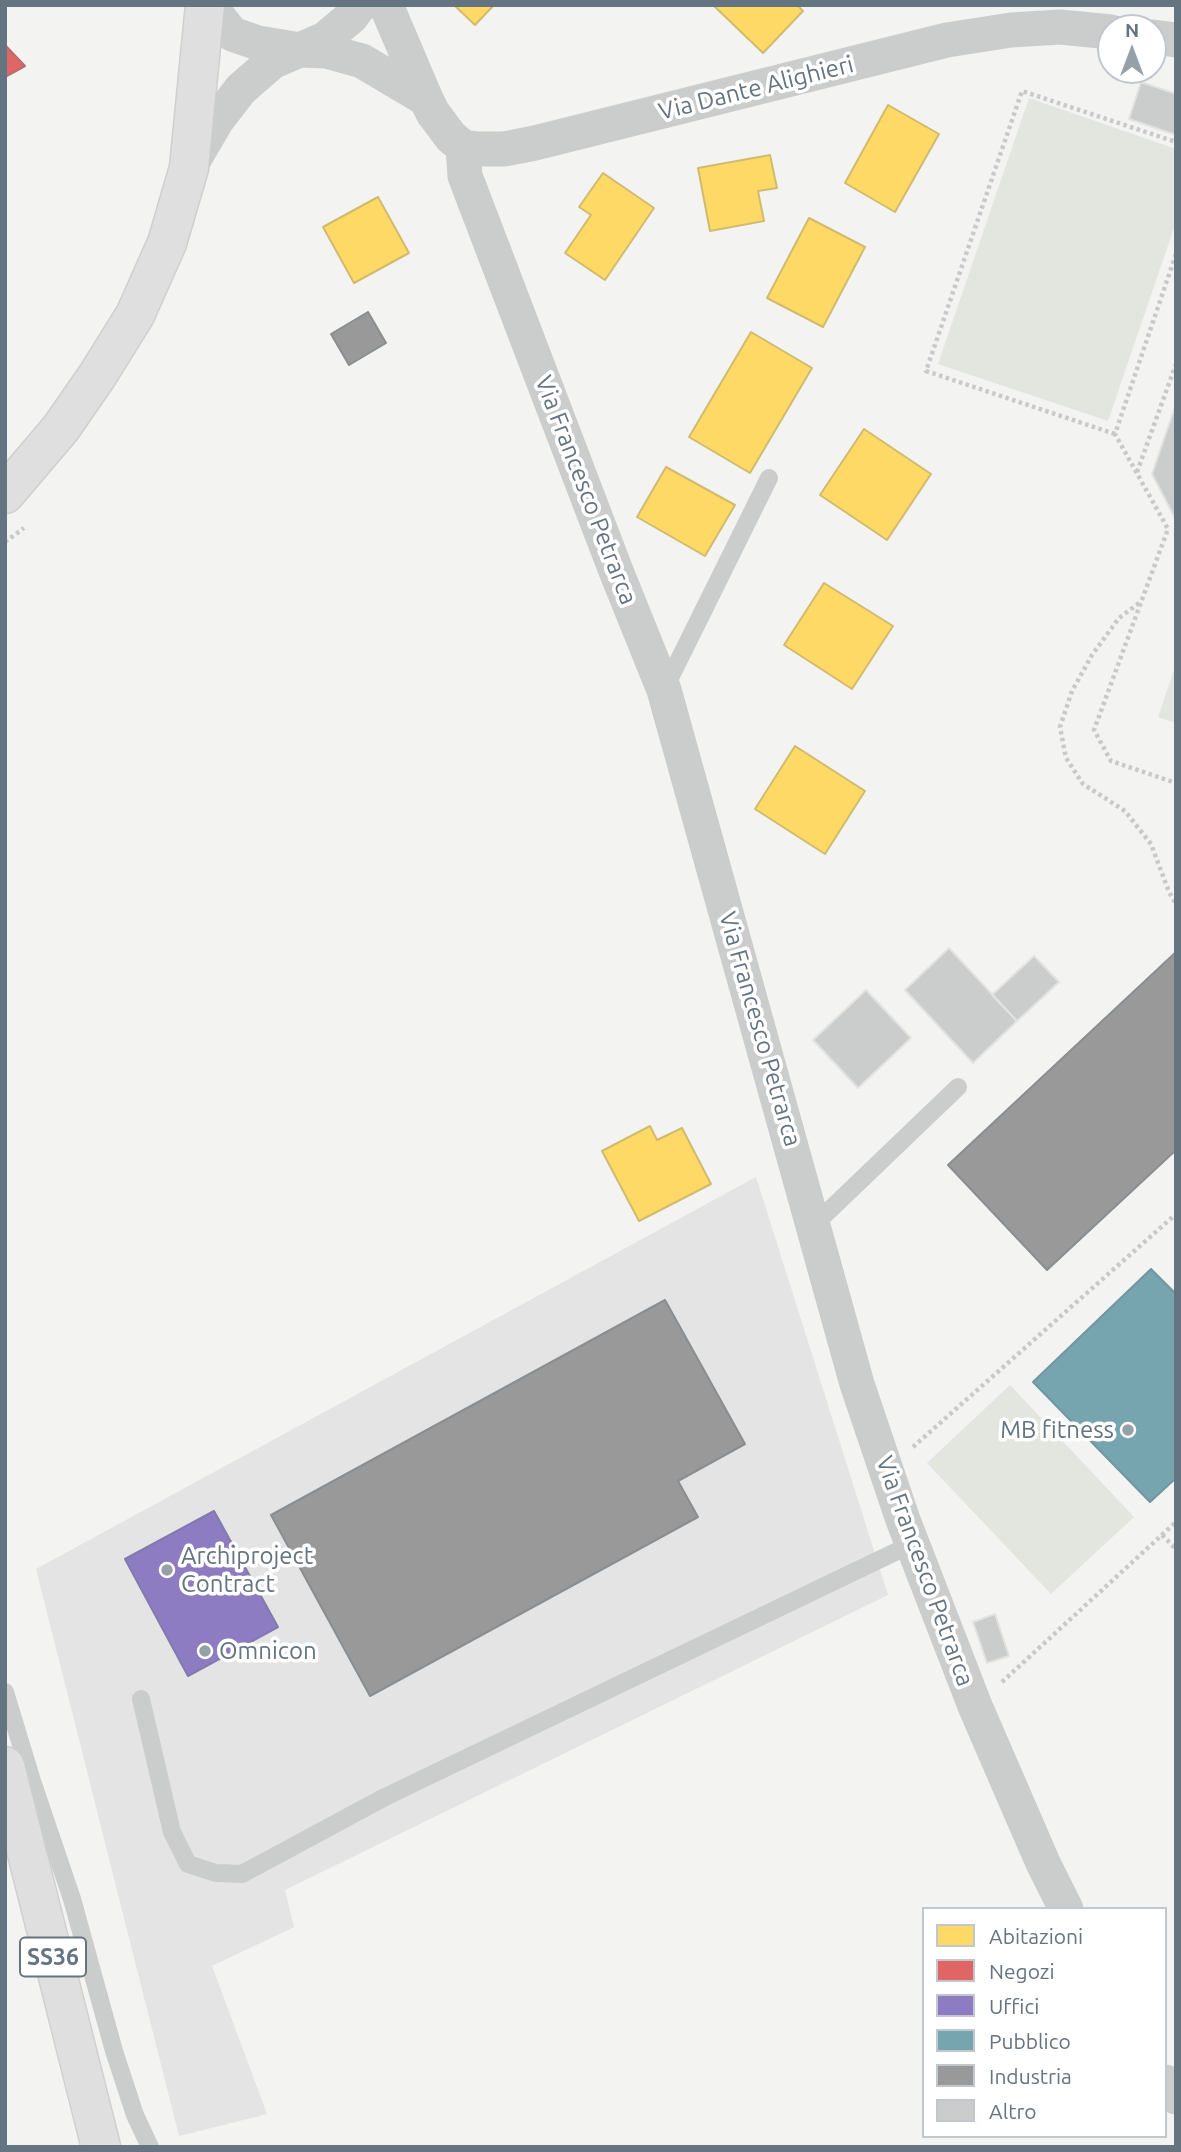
<!DOCTYPE html>
<style>
body{margin:0}
#map{position:relative;width:1181px;height:2152px;overflow:hidden;background:#f3f3f1;font-family:Ubuntu,sans-serif}
canvas{display:block}
.frame{position:absolute;inset:0;border:7px solid #647480;pointer-events:none}
.legend{position:absolute;left:922px;top:1907px;width:245px;height:231px;box-sizing:border-box;background:#fff;border:2px solid #c1c7cc;margin:0;padding:9px 12px;list-style:none;font-size:21px;color:#647480}
.legend li{display:flex;align-items:center;gap:14px;height:35px}
.legend b{width:35px;border:2px solid #c1c7cc}
.north{position:absolute;left:1097px;top:14px;width:70px;height:70px;box-sizing:border-box;background:#fff;border:2px solid #c1c7cc;border-radius:50%;rotate:0deg;font-size:19px;font-weight:700;line-height:28px;text-align:center;color:#647480}
.north::after{content:'';display:block;margin:auto;width:24px;height:32px;background:#96a0a8;clip-path:polygon(50% 0,100% 100%,50% 72%,0 100%)}
</style>
<div id="map">
<canvas width="1181" height="2152"></canvas>
<div class="frame"></div>
<ul class="legend">
<li><b style="height:19px;background:#ffd966"></b>Abitazioni</li>
<li><b style="height:19px;background:#e06666"></b>Negozi</li>
<li><b style="height:19px;background:#8e7cc3"></b>Uffici</li>
<li><b style="height:19px;background:#76a5af"></b>Pubblico</li>
<li><b style="height:19px;background:#999"></b>Industria</li>
<li><b style="height:19px;background:#cbcccc"></b>Altro</li>
</ul>
<div class="north">N</div>
</div>
<script>
const context = document.querySelector('canvas').getContext('2d');
context.lineJoin = 'round';
function paint(path, color) { context.fillStyle = color; context.fill(path, 'evenodd'); }
const shape = rows => new Path2D(rows.map(r => 'M' + r).join(''));
function stroke(path, color, width, dash) { context.strokeStyle = color; context.lineWidth = width; context.lineCap = dash ? 'butt' : 'round'; context.setLineDash(dash || []); context.stroke(path); }
function label(font, color, halo, rows, align = 'center') {
  context.font = font + ' Ubuntu,sans-serif'; context.lineWidth = 7; context.setLineDash([]); context.textBaseline = 'middle'; context.strokeStyle = halo; context.fillStyle = color; for (const [text, x, y, turn = 0] of rows) {
    context.save(); context.translate(x, y); context.rotate((+turn || 0) * Math.PI / 180); context.textAlign = isNaN(turn) ? turn : align; if (halo) context.strokeText(text, 0, 0); context.fillText(text, 0, 0); context.restore();
  }
}
paint(shape([
 [756,1177,888,1595,285,1890,294,1927,212,1966,267,2114,179,2136,36,1569]
]), '#e3e4e3');
paint(shape([
 [1029,98,1176,149,1176,222,1108,421,938,364],
 [1176,664,1176,723,1158,717],
 [1010,1385,1134,1517,1051,1594,927,1463]
]), '#e2e6df');
const homes = shape([
 [454,5,494,5,475,25,454,5],
 [713,5,797,5,803,11,763,53,713,5],
 [888,105,939,134,895,212,845,183,888,105],
 [770,155,777,188,758,191,764,221,710,231,698,168,770,155],
 [603,173,654,208,605,280,565,253,591,215,579,207,603,173],
 [378,197,409,253,354,283,323,227,378,197],
 [809,218,865,247,823,327,767,298,809,218],
 [751,332,812,368,750,473,689,437,751,332],
 [864,429,931,474,887,540,820,495,864,429],
 [666,467,735,505,705,556,637,517,666,467],
 [824,583,893,626,852,689,784,645,824,583],
 [795,746,865,791,825,854,755,809,795,746],
 [650,1126,657,1140,682,1128,711,1184,639,1221,602,1151,650,1126]
]);
paint(homes, '#ffd966');
stroke(homes, '#d0bb6e', 2);
const shops = shape([
 [5,45,25,66,5,77,5,45]
]);
paint(shops, '#e06666');
stroke(shops, '#bb6a6e', 2);
const offices = shape([
 [214,1511,278,1627,188,1676,125,1559,214,1511]
]);
paint(offices, '#8e7cc3');
stroke(offices, '#817aaf', 2);
const public = shape([
 [1151,1269,1176,1294,1176,1478,1150,1502,1033,1382,1151,1269]
]);
paint(public, '#76a5af');
stroke(public, '#7196a1', 2);
const industry = shape([
 [368,312,386,343,349,365,331,334,368,312],
 [1176,952,1176,1150,1047,1270,948,1165,1176,952],
 [665,1300,745,1444,678,1481,698,1517,370,1696,271,1515,665,1300]
]);
paint(industry, '#999');
stroke(industry, '#898e92', 2);
const building = shape([
 [1141,82,1176,94,1176,135,1129,119,1141,82],
 [1176,404,1176,520,1152,474,1176,404],
 [949,948,1017,1021,973,1063,905,990,949,948],
 [1034,956,1059,982,1017,1021,992,995,1034,956],
 [866,990,911,1038,858,1088,813,1040,866,990],
 [995,1614,1009,1656,987,1663,973,1622,995,1614]
]);
paint(building, '#cbcccc');
stroke(building, '#e2e2e1', 2);
const secondary = shape([
 [5,494,61,428,97,376,135,315,167,243,189,168,205,5]
]);
const highway = shape([
 [5,1766,101,2147]
]);
stroke(secondary, '#cfcfcf', 41);
stroke(highway, '#cfd0d0', 41);
stroke(shape([
 [1176,254,1115,434,1168,529,1094,730,1111,761,1176,783],
 [1115,434,926,371,1022,91,1176,142],
 [1137,472,1176,364],
 [5,542,24,528],
 [1139,603,1119,618,1092,655,1072,691,1060,727,1066,758,1083,784,1125,811,1151,844,1169,892,1176,904],
 [913,1447,1176,1214],
 [1162,1535,1176,1549],
 [1002,1682,1176,1522]
]), '#c8c9c9', 4.5, [3.5, 3.5]);
stroke(shape([
 [664,690,769,478],
 [814,1225,958,1087],
 [5,1692,33,1784,72,1899,114,2051,135,2115,150,2147],
 [141,1699,172,1832,188,1864,216,1873,242,1874,385,1797,912,1544]
]), '#cbcccc', 18);
stroke(shape([
 [209,5,232,34,258,43,300,50,326,51,362,61,426,99],
 [386,5,426,99,433,113,451,137,463,147,479,149,504,149,535,143,947,40,1011,30,1060,27,1111,32],
 [1153,37,1176,40],
 [463,147,465,176,616,571,664,690,857,1384,903,1520,975,1706,1043,1863,1066,1909],
 [189,168,217,120,241,89,272,62,325,39,351,17,360,5],
 [1165,2082,1176,2097]
]), '#cbcccc', 35);
stroke(secondary, '#dfdfe0', 38);
stroke(highway, '#dfdfe0', 38);
for (const [x, y, r, color] of [
 [1128,1430,7,"#96a0a8"],
 [167,1570,7,"#96a0a8"],
 [205,1651,7,"#96a0a8"]
]) { const dot = new Path2D(); dot.arc(x, y, r, 0, 2 * Math.PI); context.fillStyle = color; context.fill(dot); stroke(dot, '#fff', 2.5); }
for (const [x, y, w] of [
 [53,1957,66]
]) { const box = new Path2D(); box.roundRect(x - w / 2, y - 19.5, w, 39, 5); context.fillStyle = '#fff'; context.fill(box); stroke(box, '#647480', 2); }
label('bold 23px', '#647480', null, [
 ["SS36",53,1957]
]);
label('24px', '#647480', '#fff', [
 ["Via Dante Alighieri",756,88,-14],
 ["Via Francesco Petrarca",586,490,69],
 ["Via Francesco Petrarca",760,1029,74],
 ["Via Francesco Petrarca",925,1571,70]
]);
label('24px', '#647480', '#fff', [
 ["MB fitness",1114,1430,"right"],
 ["Archiproject",181,1556],
 ["Contract",181,1584],
 ["Omnicon",219,1651]
], 'left');
</script>
